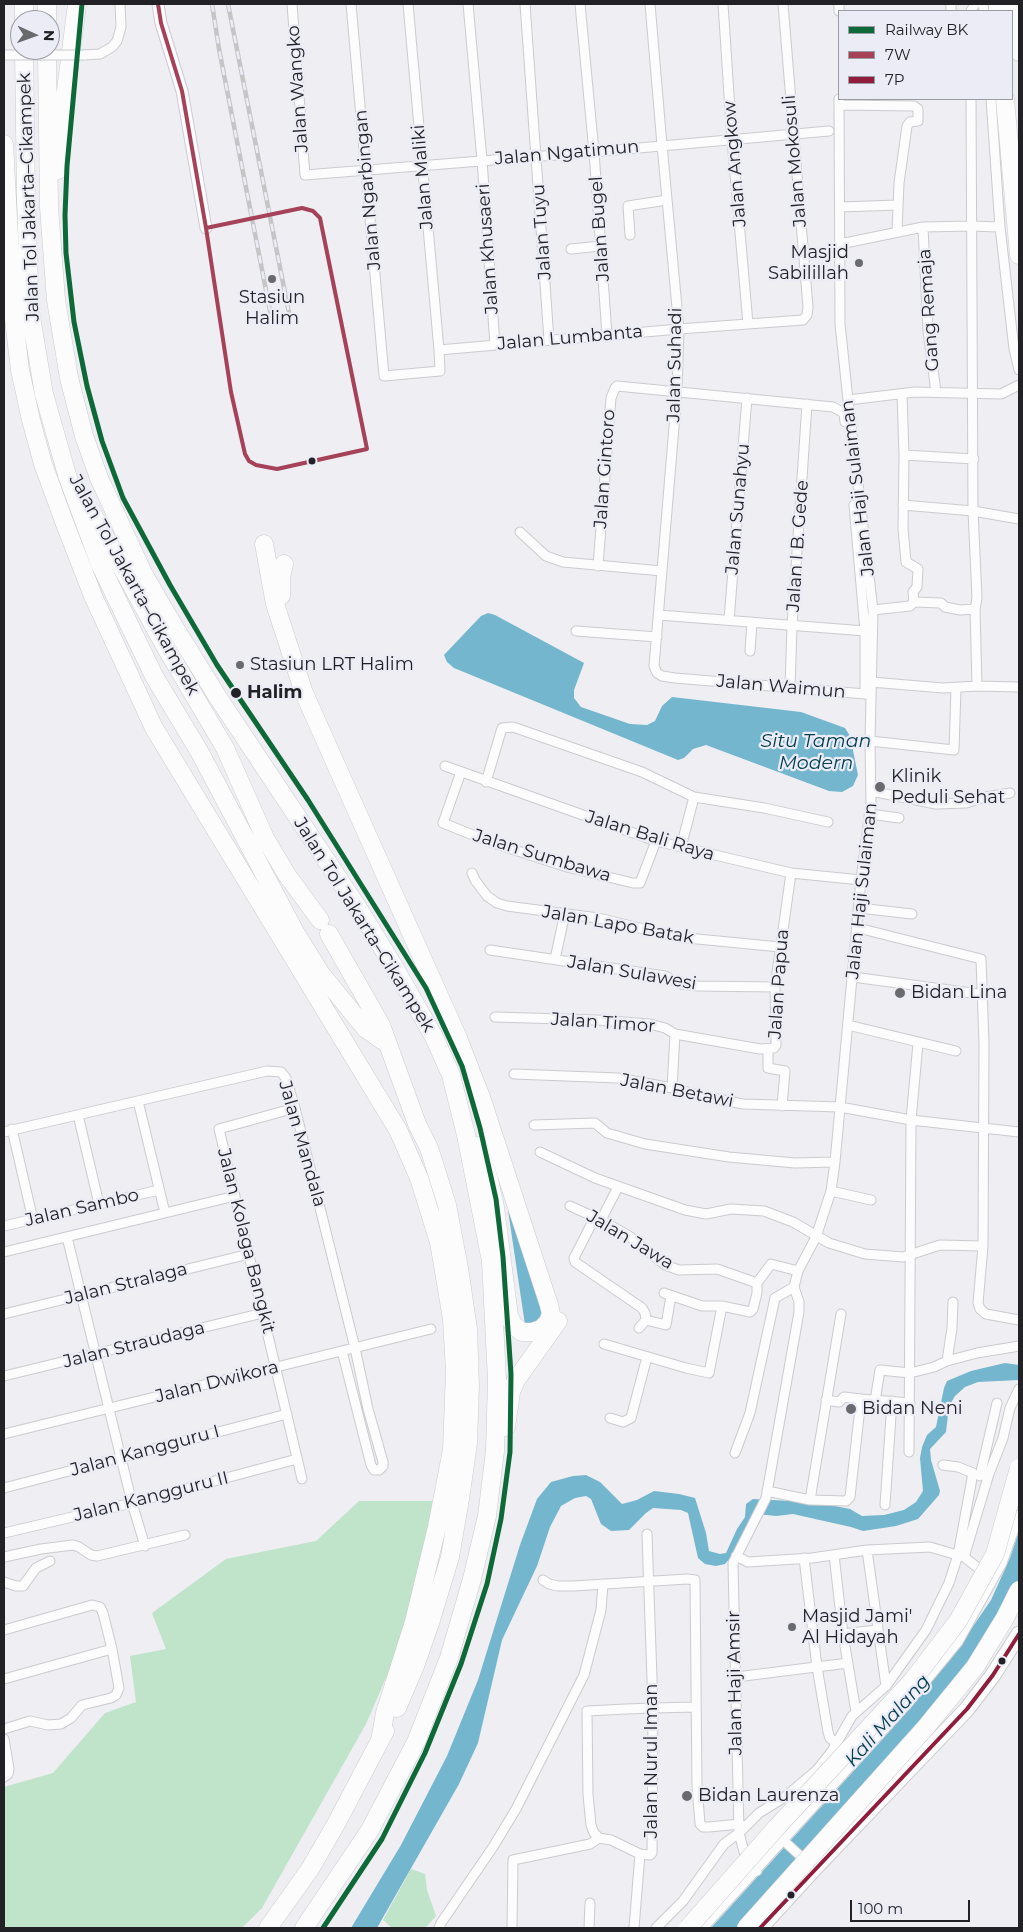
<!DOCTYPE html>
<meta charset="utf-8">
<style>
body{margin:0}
#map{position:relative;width:1023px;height:1932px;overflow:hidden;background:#eeeef3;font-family:Montserrat,sans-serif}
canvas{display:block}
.frame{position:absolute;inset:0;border:5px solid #222226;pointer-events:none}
.legend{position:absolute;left:838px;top:10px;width:175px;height:90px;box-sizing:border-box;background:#ebecf6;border:1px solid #9b9ba3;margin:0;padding:6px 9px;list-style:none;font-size:15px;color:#222226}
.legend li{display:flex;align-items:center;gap:10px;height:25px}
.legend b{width:25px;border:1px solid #9b9ba3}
.north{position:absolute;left:10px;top:10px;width:50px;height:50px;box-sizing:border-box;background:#ebecf6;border:1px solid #9b9ba3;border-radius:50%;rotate:92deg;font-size:14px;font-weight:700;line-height:20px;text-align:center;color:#222226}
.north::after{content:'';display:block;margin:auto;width:18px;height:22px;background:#69696e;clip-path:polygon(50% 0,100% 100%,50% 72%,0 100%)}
.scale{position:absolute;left:850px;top:1900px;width:120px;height:22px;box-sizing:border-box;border:2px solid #222226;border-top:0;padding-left:6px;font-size:15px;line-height:18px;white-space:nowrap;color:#222226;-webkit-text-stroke:4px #ebecf6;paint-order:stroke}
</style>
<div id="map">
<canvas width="1023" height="1932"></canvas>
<div class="frame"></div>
<ul class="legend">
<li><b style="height:6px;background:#0e6938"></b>Railway BK</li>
<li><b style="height:6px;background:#a64258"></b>7W</li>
<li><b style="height:6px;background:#901d3c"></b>7P</li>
</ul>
<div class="north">N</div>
<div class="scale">100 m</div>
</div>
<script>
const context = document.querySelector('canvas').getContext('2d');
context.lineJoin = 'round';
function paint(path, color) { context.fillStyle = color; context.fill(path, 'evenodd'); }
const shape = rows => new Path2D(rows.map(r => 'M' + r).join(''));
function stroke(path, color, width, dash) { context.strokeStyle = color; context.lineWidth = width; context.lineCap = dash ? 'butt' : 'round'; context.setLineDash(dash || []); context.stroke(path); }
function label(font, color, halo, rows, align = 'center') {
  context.font = font + ' Montserrat,sans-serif'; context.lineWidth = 4.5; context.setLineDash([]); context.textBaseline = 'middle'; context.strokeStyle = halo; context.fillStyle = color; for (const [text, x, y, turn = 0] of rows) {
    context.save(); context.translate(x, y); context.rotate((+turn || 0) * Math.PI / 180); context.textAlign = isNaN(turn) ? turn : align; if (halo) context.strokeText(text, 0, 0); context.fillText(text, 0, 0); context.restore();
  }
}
paint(shape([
 [359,1501,433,1501,435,1564,366,1724,262,1908,242,1928,4,1928,4,1787,53,1773,105,1713,136,1702,130,1656,166,1649,152,1613,226,1559,316,1541],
 [411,1869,425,1874,427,1890,436,1916,425,1928,392,1928,383,1920]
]), '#bfe4c9');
paint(shape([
 [488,613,495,615,584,663,574,690,574,698,581,707,630,724,647,725,655,721,662,706,672,697,801,712,845,728,850,736,858,775,853,786,842,792,829,791,706,745,693,749,684,758,678,760,454,668,447,662,444,655,481,616],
 [508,1210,545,1315,543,1322,525,1325],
 [1005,1363,1019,1365,1019,1380,978,1382,965,1387,955,1396,949,1406,946,1432,930,1449,931,1460,940,1491,939,1495,918,1519,896,1526,863,1531,851,1527,793,1514,776,1516,757,1514,739,1548,725,1564,716,1566,705,1564,698,1558,688,1513,681,1510,653,1508,646,1513,629,1530,611,1531,601,1524,591,1499,586,1496,575,1498,561,1506,550,1527,537,1566,502,1640,478,1743,459,1784,377,1928,351,1928,401,1845,447,1756,478,1680,520,1545,537,1499,551,1482,573,1476,586,1475,600,1482,622,1504,637,1500,654,1491,679,1494,695,1498,706,1533,709,1551,720,1554,726,1553,737,1529,745,1517,746,1504,753,1499,791,1501,811,1505,830,1505,850,1509,862,1516,884,1515,904,1510,916,1502,923,1491,920,1458,922,1447,927,1435,936,1427,944,1388,947,1381,971,1371],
 [1019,1531,1019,1583,967,1672,740,1928,711,1928,890,1731,950,1660,991,1600,1010,1558]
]), '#73b6ce');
const minor = shape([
 [292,4,305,175,594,152,829,131],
 [351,4,384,376,440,371,439,350,679,329,803,320,807,315,808,307,783,4],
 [408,4,439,350],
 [468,4,482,160,495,345],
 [525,4,549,340],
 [580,4,594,152,607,335],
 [650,4,662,145,679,329,677,391,654,666,657,673,662,676,675,678,865,694,865,631,854,505],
 [723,4,732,140,748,324],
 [839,4,839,11],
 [951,4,951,11],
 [983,4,984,11],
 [971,11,975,4],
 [84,55,100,54,112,47,117,41,121,27,120,4],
 [971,99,973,511,977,598,975,609,977,686],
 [991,99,1000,227,1014,349,1019,370],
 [839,105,914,106,918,109,918,121,910,122,907,126,899,183,897,231],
 [840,207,898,205],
 [923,227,928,331,936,392],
 [630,235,628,206,667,200],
 [840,244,923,227,971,226,1000,227],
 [571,249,601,246],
 [848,400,915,392,1001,394,1019,385],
 [904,455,974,459],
 [903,505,973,511,1019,519],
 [520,532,546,556,563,562,662,571],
 [598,566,611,398,615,388,617,386,833,407,844,413,845,422],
 [914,602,941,603,945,607,960,610,975,609],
 [873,610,910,606,914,602,913,592,917,587,918,569,906,562,903,528,904,455,902,394],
 [659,615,865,631],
 [729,620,747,398],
 [576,631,657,637],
 [750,651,752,622],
 [871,682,943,688,977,686,1019,687],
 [790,688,792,626,807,404],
 [870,741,954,750,956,688],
 [445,766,656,841,791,873,861,880],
 [461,772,443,823,490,842,567,867,633,883,640,883,656,841],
 [486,782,502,728,513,727,642,772,694,797],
 [871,791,936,804,966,803,985,797,1010,793],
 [870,814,899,818],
 [681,847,694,797,764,808,828,822],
 [472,873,475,880,487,896,497,903,507,906,598,918,677,937,780,947],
 [859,908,912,914],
 [858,928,981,959,984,1044,983,1246,978,1303,980,1309,986,1314,1019,1320],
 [490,950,665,976,681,984,697,986,775,987],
 [555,959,565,913],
 [853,977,979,994,983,998],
 [495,1017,597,1020,650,1024,665,1028,675,1034,760,1049,774,1048,776,1045,775,987,791,873],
 [848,1025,956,1051],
 [768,1049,768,1068,785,1071,782,1106],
 [514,1074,618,1078,672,1088,707,1097,743,1104,840,1107,911,1120,1019,1132],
 [672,1088,675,1034],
 [138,1101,165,1213],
 [295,1108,219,1129,302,1479],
 [78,1115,99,1204],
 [534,1125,595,1123,607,1133,645,1144,729,1157,795,1163,835,1162],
 [12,1129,33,1220],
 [4,1132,267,1071,281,1072,286,1078,295,1108,355,1348,368,1409,383,1462,383,1466,379,1470,374,1470,371,1465,342,1351],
 [540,1152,595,1178,685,1210,706,1214,731,1209,764,1211,793,1222,829,1243,865,1254,903,1257,940,1245,983,1246],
 [831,1191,871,1200],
 [570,1206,601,1220,629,1236,665,1265,679,1270,717,1269,757,1283],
 [595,1217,574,1258,575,1262,642,1308,645,1313,646,1320],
 [601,1220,618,1187],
 [4,1226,159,1190],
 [67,1237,132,1503,145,1546],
 [4,1252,235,1196],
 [664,1293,702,1306,722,1306,750,1312,753,1309,757,1293,757,1283,771,1264,798,1271],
 [4,1314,249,1254],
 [639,1328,646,1320,666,1325,671,1296],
 [604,1344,686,1368,709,1373,722,1306],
 [947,1361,952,1328,953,1302],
 [4,1376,263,1313],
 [826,1400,839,1402,844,1397,861,1399],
 [875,1401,880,1370,910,1373,934,1367,947,1361,977,1353,1019,1346],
 [610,1418,623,1422,631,1418,647,1357],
 [4,1434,431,1329],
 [909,1452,911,1120,918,1043],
 [735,1453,750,1413,775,1298,794,1287],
 [980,1476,997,1403],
 [4,1488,287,1414],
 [767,1491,810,1500,846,1501,850,1497,861,1399,910,1403],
 [810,1500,841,1314],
 [885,1505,892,1401],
 [4,1533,132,1503,297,1459],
 [647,1534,653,1708,652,1853,650,1855,640,1854,611,1840,599,1838,594,1833,591,1825,588,1795,587,1711,626,1709,653,1708,696,1707],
 [867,1550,886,1686],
 [834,1555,843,1634,856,1712],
 [736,1556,748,1562,812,1558,867,1550,930,1547,964,1557,986,1574],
 [4,1557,41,1549,73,1545,79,1547,91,1555,97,1556,185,1535],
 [964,1557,989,1474,1003,1438,1010,1408,1019,1389],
 [804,1558,817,1667,828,1732,830,1738,837,1744],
 [543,1580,549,1584,558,1586,573,1586,687,1579,695,1580,697,1786,700,1824,703,1827,709,1827,740,1824],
 [4,1582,16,1586,23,1586,36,1568,50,1561],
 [4,1630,92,1605,100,1607,103,1613,112,1649,119,1688,116,1695,111,1698,82,1705,71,1718,61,1724,48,1725,30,1721,4,1729],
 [843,1634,877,1630],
 [736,1677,848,1663],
 [4,1679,112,1649],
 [4,1739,9,1769,8,1774,4,1777],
 [784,1841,808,1863],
 [757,1871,749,1865,746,1859,739,1833,733,1563,766,1498,799,1312,799,1302,794,1287,798,1271,816,1237,831,1191,835,1162,861,880,871,802,870,741,873,610,848,400,840,324,839,99],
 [439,1928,441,1923,493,1847,516,1809,584,1675,601,1610,603,1584],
 [512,1928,513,1860,590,1844,599,1838],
 [589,1928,590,1903],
 [634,1928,640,1854],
 [656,1928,683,1901,724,1844,739,1833,759,1813,785,1797,817,1770,832,1751,852,1716,886,1686,926,1630,949,1583,958,1555,973,1473,958,1467,943,1465],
 [703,1928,907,1704,958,1642,1002,1563,1019,1515]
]);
const tertiary = shape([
 [158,4,161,23,182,91,206,228]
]);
const primary = shape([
 [760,1928,814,1869,967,1709,993,1675,1019,1634]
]);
const motorway = shape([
 [24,4,24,20],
 [47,4,47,20],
 [998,4,998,11],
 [1015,4,1019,52],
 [24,50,26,200,30,311,44,394,67,475,100,564,154,676,199,751,295,932,321,974,366,1029,386,1043],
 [47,50,49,207,56,300,69,378,84,436,99,478,144,575,172,623,217,696,358,908,393,965,434,1037,451,1075,466,1135,491,1261,497,1380,495,1451,487,1516,472,1579,449,1658,416,1742,370,1830,304,1928],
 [1005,99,1019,255],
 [4,144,13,311,20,370,31,420,43,464,65,524,93,596,154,728,398,1130,419,1178,439,1242,452,1319,455,1371,452,1450,437,1527,414,1622,385,1713,380,1741],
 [58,170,64,106,77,4],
 [91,511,166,648,225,748,265,838,287,875,320,920],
 [264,544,275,604,304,693,458,1038,482,1100,549,1305,551,1314,548,1322,541,1329,532,1332,522,1332,514,1326,509,1316,495,1207,489,1180,478,1146],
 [281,596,281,577,284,564],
 [329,934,381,1025,417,1124,429,1148,447,1205,459,1268,468,1329,470,1386,468,1443,460,1499,450,1557,430,1623,415,1666,397,1708],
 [506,1427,511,1392,516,1380,558,1321],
 [268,1928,310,1869,336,1824,385,1731]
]);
stroke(minor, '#cbcbcf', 11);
stroke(tertiary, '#cbcbcf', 13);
stroke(primary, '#cbcbcf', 17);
stroke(motorway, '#cbcbcf', 19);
stroke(minor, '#fcfcfd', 9);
stroke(tertiary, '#fcfcfd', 11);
stroke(primary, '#fcfcfd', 15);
stroke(motorway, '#fcfcfd', 18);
const rail = shape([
 [212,4,219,49,272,321],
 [228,4,290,318]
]);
stroke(rail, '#c5c5c6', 4.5);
stroke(rail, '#ebecf6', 2.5, [8]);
const minorBridge = shape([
 [4,55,84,55]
]);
const motorwayBridge = shape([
 [688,1928,777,1827,913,1680,958,1621,995,1554,1019,1468],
 [746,1928,926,1727,975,1667,1005,1618,1019,1590]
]);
stroke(minorBridge, '#cbcbcf', 11, []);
stroke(motorwayBridge, '#cbcbcf', 19, []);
stroke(minorBridge, '#fcfcfd', 9);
stroke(motorwayBridge, '#fcfcfd', 18);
stroke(shape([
 [158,4,161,23,182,91,206,228],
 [302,208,313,211,320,218,367,449,277,469,256,465,249,461,245,454,231,392,206,228,302,208]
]), '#a64258', 4);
stroke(shape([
 [760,1928,967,1709,993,1675,1019,1634]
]), '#901d3c', 4);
stroke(shape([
 [82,4,67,166,65,215,66,253,74,322,87,386,102,441,123,498,170,585,217,665,308,800,426,988,462,1066,480,1128,496,1199,503,1257,511,1374,510,1452,501,1519,487,1584,461,1664,425,1753,382,1839,323,1928]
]), '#0e6938', 5);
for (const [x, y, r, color] of [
 [859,263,5,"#69696e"],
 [272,279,5,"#69696e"],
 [312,461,4.5,"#222226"],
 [240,665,5,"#69696e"],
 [236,693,6,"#222226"],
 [880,787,6,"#69696e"],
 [900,993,6,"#69696e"],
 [851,1409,6,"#69696e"],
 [792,1627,5,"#69696e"],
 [1002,1661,4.5,"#222226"],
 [687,1796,6,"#69696e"],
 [791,1895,4.5,"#222226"]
]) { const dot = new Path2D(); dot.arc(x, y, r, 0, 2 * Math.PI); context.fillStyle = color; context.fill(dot); stroke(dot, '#ebecf6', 2); }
label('18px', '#222226', '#ebecf6', [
 ["Jalan Wangko",298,89,-94],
 ["Jalan Ngatimun",567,153,-5],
 ["Jalan Mokosuli",795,161,-95],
 ["Jalan Angkow",735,164,-95],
 ["Jalan Maliki",423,177,-95],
 ["Jalan Ngarbingan",368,190,-95],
 ["Jalan Tol Jakarta–Cikampek",29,197,-92],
 ["Jalan Bugel",600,229,-94],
 ["Jalan Tuyu",542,232,-94],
 ["Jalan Khusaeri",488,249,-94],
 ["Gang Remaja",929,310,-94],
 ["Jalan Lumbanta",570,338,-5],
 ["Jalan Suhadi",675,365,-89],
 ["Jalan Gintoro",605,469,-86],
 ["Jalan Haji Sulaiman",858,488,-97],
 ["Jalan Sunahyu",738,509,-85],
 ["Jalan I B. Gede",798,546,-86],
 ["Jalan Tol Jakarta–Cikampek",134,585,61],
 ["Jalan Waimun",781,687,5],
 ["Jalan Bali Raya",650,836,17],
 ["Jalan Sumbawa",542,856,17],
 ["Jalan Haji Sulaiman",862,891,-84],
 ["Jalan Tol Jakarta–Cikampek",364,925,58],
 ["Jalan Lapo Batak",618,925,10],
 ["Jalan Sulawesi",632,973,10],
 ["Jalan Papua",779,984,-86],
 ["Jalan Timor",603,1023,4],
 ["Jalan Betawi",677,1091,11],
 ["Jalan Mandala",302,1144,74],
 ["Jalan Sambo",82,1208,-13],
 ["Jalan Jawa",630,1240,31],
 ["Jalan Kolaga Bangkit",246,1241,76],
 ["Jalan Stralaga",126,1284,-14],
 ["Jalan Straudaga",134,1345,-14],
 ["Jalan Dwikora",217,1382,-14],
 ["Jalan Kangguru I",145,1451,-15],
 ["Jalan Kangguru II",151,1497,-14],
 ["Jalan Haji Amsir",735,1683,-91],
 ["Jalan Nurul Iman",652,1761,-90]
]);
label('18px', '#222226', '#ebecf6', [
 ["Masjid",849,253,"right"],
 ["Sabilillah",849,274,"right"],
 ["Stasiun",272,298,"center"],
 ["Halim",272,319,"center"],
 ["Stasiun LRT Halim",250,665],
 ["Klinik",891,777],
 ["Peduli Sehat",891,798],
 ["Bidan Lina",911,993],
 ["Bidan Neni",862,1409],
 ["Masjid Jami'",802,1617],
 ["Al Hidayah",802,1638],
 ["Bidan Laurenza",698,1796]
], 'left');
label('bold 18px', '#222226', '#ebecf6', [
 ["Halim",247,693]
], 'left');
label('italic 19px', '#023d4e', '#ebecf6', [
 ["Situ Taman",816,741],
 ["Modern",816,763],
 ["Kali Malang",888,1721,-48]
]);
</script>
